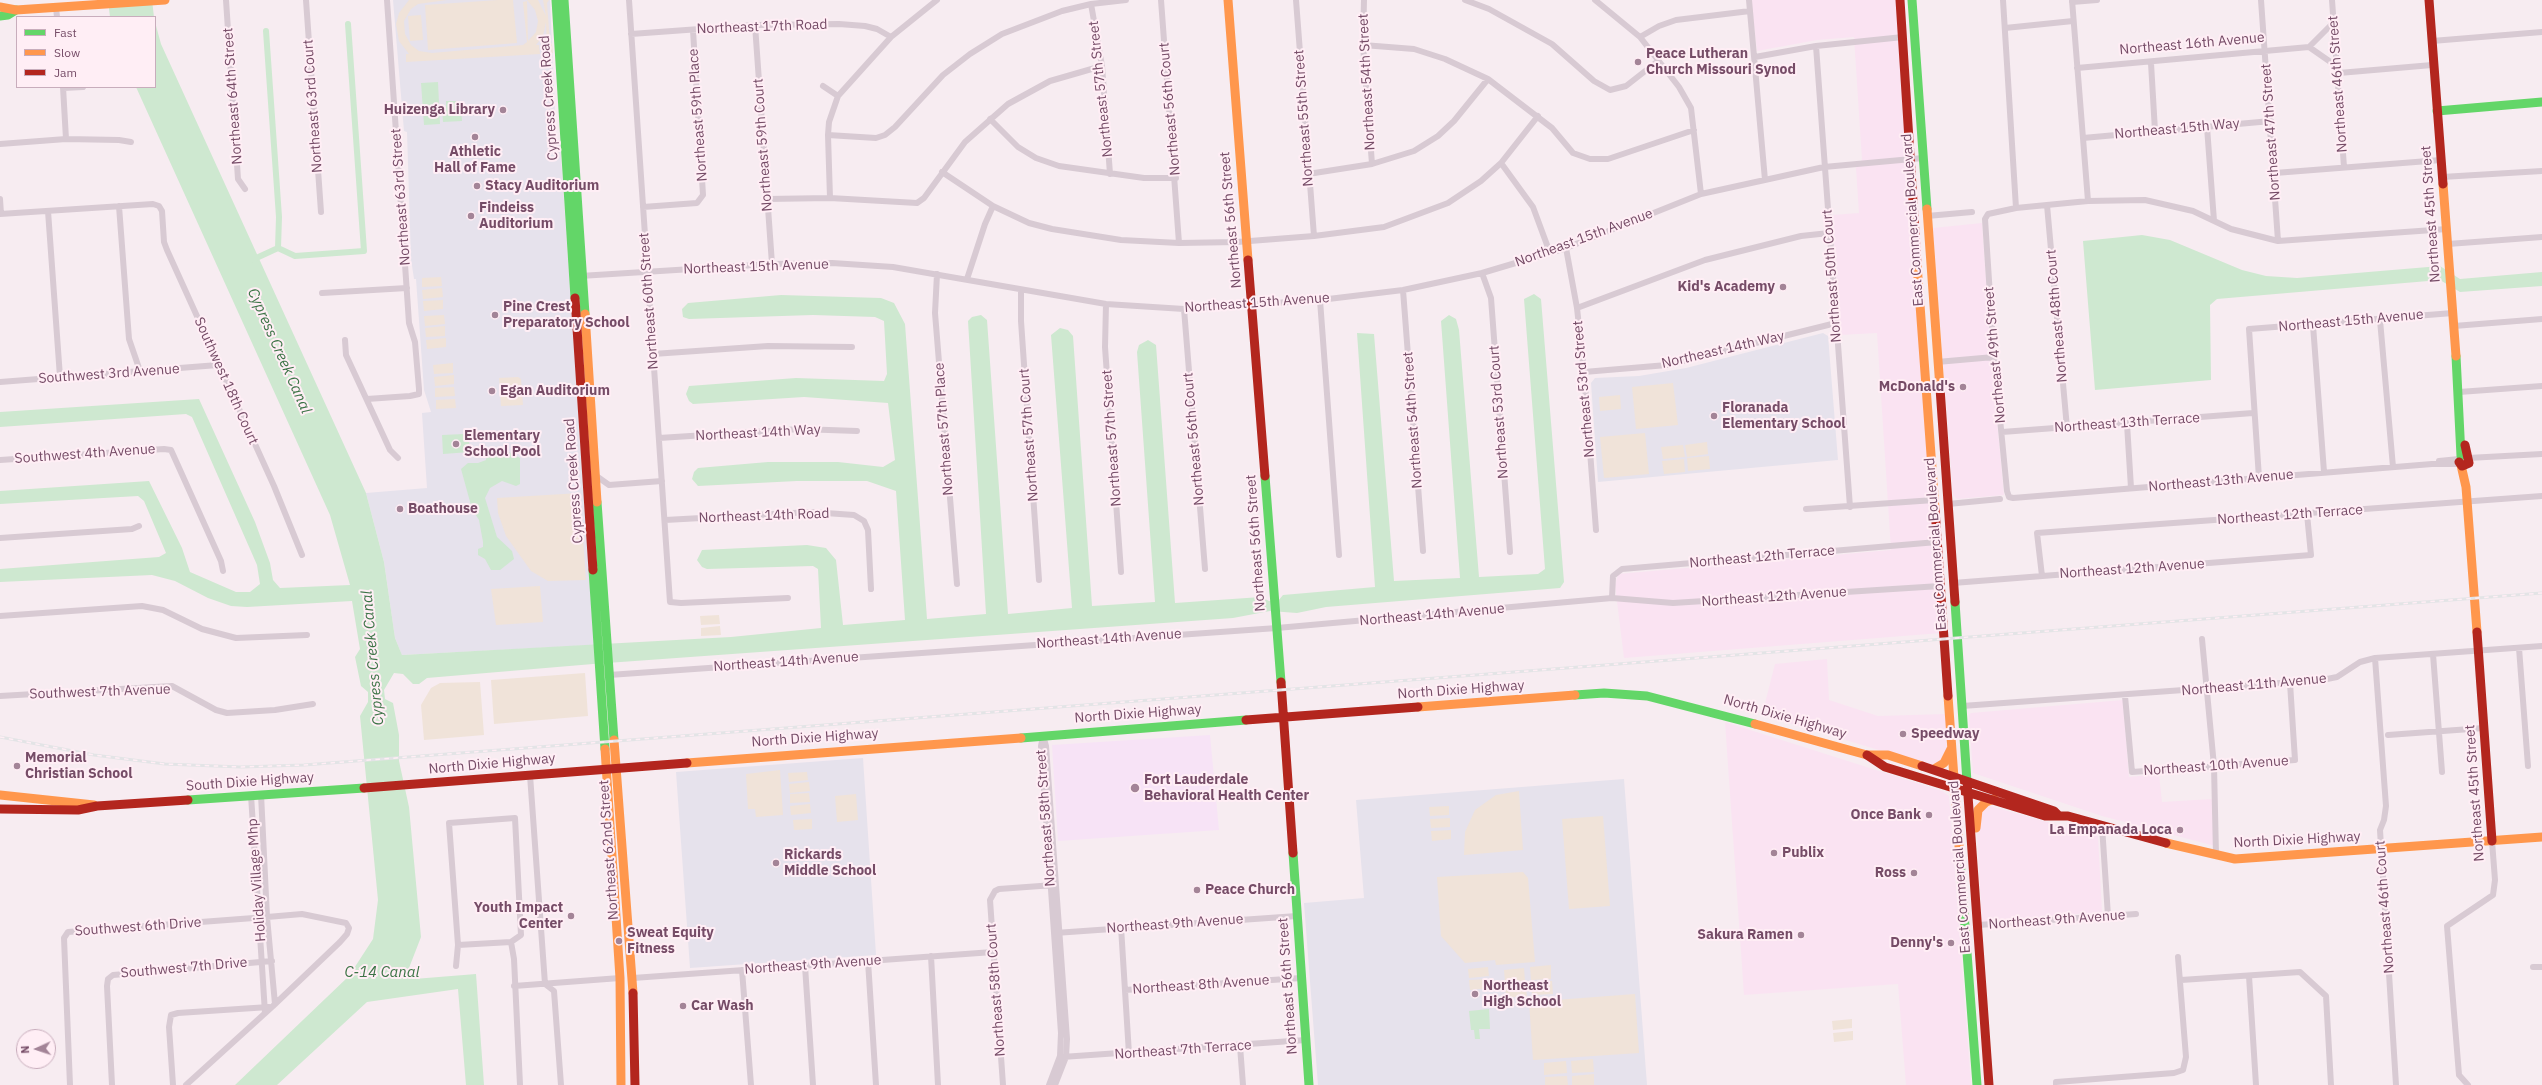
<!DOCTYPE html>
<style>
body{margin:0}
#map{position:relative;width:2542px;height:1085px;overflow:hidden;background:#f7ecf1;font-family:"IBM Plex Sans",sans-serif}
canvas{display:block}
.legend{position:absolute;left:16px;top:16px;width:140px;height:72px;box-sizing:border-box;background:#ffeef5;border:1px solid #c8adbc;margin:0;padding:5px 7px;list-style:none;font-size:12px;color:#764c67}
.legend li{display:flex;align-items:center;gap:8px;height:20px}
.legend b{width:20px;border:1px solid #c8adbc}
.north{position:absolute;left:16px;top:1029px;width:40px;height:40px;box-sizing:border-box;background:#ffeef5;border:1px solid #c8adbc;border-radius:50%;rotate:267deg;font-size:11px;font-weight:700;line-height:16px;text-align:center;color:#764c67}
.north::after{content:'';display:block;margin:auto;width:14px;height:18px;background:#a38497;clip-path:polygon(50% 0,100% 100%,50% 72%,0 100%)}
</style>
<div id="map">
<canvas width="2542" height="1085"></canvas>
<ul class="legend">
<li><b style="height:5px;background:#63d668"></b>Fast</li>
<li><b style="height:5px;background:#ff974d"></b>Slow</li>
<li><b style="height:5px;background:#b3261e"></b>Jam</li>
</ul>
<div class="north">N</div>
</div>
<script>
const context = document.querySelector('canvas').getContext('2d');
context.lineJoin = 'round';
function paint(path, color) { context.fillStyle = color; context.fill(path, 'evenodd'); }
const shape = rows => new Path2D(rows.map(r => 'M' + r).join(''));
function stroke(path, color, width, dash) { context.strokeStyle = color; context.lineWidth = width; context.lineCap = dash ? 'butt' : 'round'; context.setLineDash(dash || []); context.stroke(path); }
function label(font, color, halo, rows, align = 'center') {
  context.font = font + ' "IBM Plex Sans",sans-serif'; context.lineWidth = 4; context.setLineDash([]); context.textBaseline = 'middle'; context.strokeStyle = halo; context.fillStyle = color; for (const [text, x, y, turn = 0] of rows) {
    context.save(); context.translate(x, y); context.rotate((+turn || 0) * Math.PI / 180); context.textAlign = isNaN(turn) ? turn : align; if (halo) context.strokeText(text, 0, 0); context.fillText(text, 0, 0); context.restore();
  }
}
paint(shape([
 [1751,0,1897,0,1941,633,1624,658,1615,585,1618,574,1891,550,1877,333,1840,335,1832,215,1859,213,1856,168,1862,160,1854,37,1817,40,1757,51],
 [1982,223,1992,368,2004,495,1957,499,1953,495,1933,228],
 [1827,659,1829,700,1878,716,1946,714,1947,758,1943,763,1929,765,1762,715,1775,664],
 [2123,700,2129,777,2159,774,2162,802,2212,799,2215,846,2102,816,1973,773,1969,715,1971,713],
 [1725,722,1942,791,1949,796,1971,1085,1906,1085,1898,984,1744,995],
 [1975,802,2098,836,2102,912,1982,922]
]), '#fae3f2');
paint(shape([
 [393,0,550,0,555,111,550,119,551,135,560,141,594,645,402,655,395,638,384,562,366,493,427,488,422,413,431,412,424,390,416,279,414,279,411,259,407,132,404,131],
 [1823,333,1828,336,1838,460,1598,482,1591,383,1595,378,1639,376,1686,368],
 [863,758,876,955,690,968,676,772],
 [1624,779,1647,1085,1318,1085,1304,903,1364,898,1356,800]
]), '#e6e2ec');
paint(shape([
 [1210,735,1219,830,1058,841,1052,745]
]), '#f7e3f6');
paint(shape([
 [409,0,447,0,418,4,411,9,404,21,405,34,411,45,419,51,432,53,523,45,527,42,523,2,527,1,528,41,536,32,538,21,535,10,527,0,538,0,546,16,543,0,549,0,547,3,550,43,552,44,553,53,547,54,546,22,543,36,536,45,539,45,540,54,406,62,406,54,409,54,399,41,396,24,399,13],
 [498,0,513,0,517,43,428,50,425,5],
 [421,15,423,40,410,41,408,16],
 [441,277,442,286,422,287,422,278],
 [442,288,443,297,423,299,422,290],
 [443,300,443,309,424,311,423,301],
 [444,315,445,324,425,326,424,316],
 [445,326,445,336,426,337,425,328],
 [446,338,446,347,427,349,426,340],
 [453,363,453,373,434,374,433,365],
 [454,375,454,384,435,386,434,377],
 [518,377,521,379,523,405,501,406,499,378],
 [1673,383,1678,425,1636,429,1632,387],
 [454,387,455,396,435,397,435,388],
 [1620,395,1621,409,1600,411,1599,397],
 [455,399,456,408,436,409,436,400],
 [1645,433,1649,474,1604,478,1600,437],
 [1707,442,1708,454,1687,457,1685,445],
 [1683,445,1685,457,1663,459,1661,447],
 [1709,456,1710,469,1688,471,1687,458],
 [1684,459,1685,472,1664,474,1662,461],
 [580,493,586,580,548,581,531,571,506,536,498,513,497,498],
 [540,586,543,622,496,625,491,589],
 [719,615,720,624,701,625,700,616],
 [720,626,721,635,701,636,701,628],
 [585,673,588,716,494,724,491,680],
 [480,682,484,735,424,740,421,705,431,688,440,683],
 [780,770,783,815,756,817,755,809,748,809,746,774],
 [807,772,808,780,789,782,788,773],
 [809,782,810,791,790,793,789,784],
 [1519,791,1523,850,1464,855,1465,832,1475,810,1496,795],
 [809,793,810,802,790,803,790,794],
 [856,794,858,820,837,822,835,796],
 [810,804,811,813,791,815,790,806],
 [1449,806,1449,815,1430,816,1429,807],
 [1603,816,1610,906,1569,909,1562,819],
 [1450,818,1450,827,1431,828,1430,819],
 [812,819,812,829,794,830,793,820],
 [1451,830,1451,839,1432,841,1431,831],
 [1523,872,1528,878,1535,962,1496,965,1495,960,1465,963,1441,936,1437,877],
 [1551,965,1551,979,1531,980,1530,967],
 [1488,967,1489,976,1469,978,1468,969],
 [1524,968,1525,981,1505,982,1504,970],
 [1489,979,1489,988,1470,990,1469,980],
 [1552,981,1553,994,1532,995,1531,982],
 [1525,983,1527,996,1506,998,1505,985],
 [1635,994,1639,1053,1533,1060,1529,1002],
 [1852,1019,1852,1028,1833,1030,1832,1021],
 [1853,1031,1853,1040,1834,1042,1833,1033],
 [1593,1059,1594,1072,1572,1073,1571,1061],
 [1566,1061,1567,1073,1544,1075,1544,1063],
 [1594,1074,1594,1085,1572,1085,1572,1076],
 [1567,1076,1568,1085,1545,1085,1545,1077]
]), '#f0e3d9');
paint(shape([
 [108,0,152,0,154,17,110,17],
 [155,22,161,44,366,493,384,562,395,638,402,655,731,637,821,628,818,569,813,566,707,569,702,567,697,560,702,550,807,545,826,548,836,560,843,625,905,620,896,491,867,481,797,481,698,486,692,479,694,472,698,468,768,462,838,462,883,467,895,460,888,403,804,397,693,404,689,401,686,394,689,386,796,378,884,381,887,374,884,321,875,317,813,315,689,319,683,317,682,309,688,303,781,295,881,298,894,303,905,324,927,619,986,614,968,321,972,317,981,315,987,320,1008,614,1072,608,1051,335,1060,328,1068,330,1073,336,1092,606,1155,602,1137,352,1139,345,1148,340,1156,345,1175,603,1261,597,1269,601,1278,601,1283,595,1375,587,1357,333,1374,334,1394,581,1460,578,1441,321,1449,315,1456,319,1459,330,1479,577,1538,574,1545,569,1524,299,1534,294,1541,299,1564,582,1560,588,1326,607,1297,613,1270,611,1233,618,593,664,427,678,419,684,413,684,403,674,394,673,384,690,385,699,393,703,399,735,399,761,409,807,421,937,409,968,414,979,476,974,484,1085,466,1085,458,989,367,1002,277,1085,235,1085,349,976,373,939,378,900,360,716,368,702,368,692,361,686,355,657,360,649,352,601,247,607,231,606,208,598,175,581,152,575,0,582,0,569,159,557,166,553,144,501,138,496,0,504,0,491,149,481,182,548,190,572,236,592,250,592,260,584,257,565,192,417,186,414,0,427,0,412,199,399,255,522,270,563,273,580,280,588,350,585,330,515,136,87,155,87],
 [438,82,440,124,424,125,421,83],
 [446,101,457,101,457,107,461,107,462,121,443,122,442,108,446,108],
 [2142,235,2170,240,2242,270,2266,276,2297,278,2440,266,2460,279,2542,272,2542,286,2460,292,2440,280,2217,299,2210,305,2211,380,2095,390,2083,241],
 [464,430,468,430,470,452,443,454,442,435,464,434],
 [500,447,520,458,520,484,516,486,502,481,490,488,485,498,497,537,512,551,514,559,500,570,491,570,485,559,478,555,478,549,483,547,483,542,479,520,472,509,461,469,468,463,478,463,486,460,488,450],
 [1489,1009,1490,1029,1479,1029,1480,1039,1475,1039,1474,1030,1471,1030,1469,1011]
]), '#cee8d0');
stroke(shape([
 [266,31,279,217,278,248],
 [252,260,278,248,295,256,364,251,348,24]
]), '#cee8d0', 6);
stroke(shape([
 [226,0,238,179,245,189],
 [306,0,321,212],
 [629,0,670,602,681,603,788,598],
 [1161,0,1179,243],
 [1296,0,1314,236],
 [1364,0,1363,45,1372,164],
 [1465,0,1489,9,1552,44,1594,81,1610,90,1626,86,1658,61],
 [1595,0,1640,37,1679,87,1691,108,1701,194],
 [1749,0,1765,180],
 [2003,0,2016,208],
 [2072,0,2088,201],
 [2261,0,2278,241],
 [2332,0,2344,167],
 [2072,2,2097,0],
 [1091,4,1102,66,1110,174],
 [56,8,57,17],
 [755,25,772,264],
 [2005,28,2073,21],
 [631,34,755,25,839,24,865,26,877,29,891,37],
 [1640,37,1659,26,1676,20,1750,11],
 [2432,41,2542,32],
 [1363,45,1414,49,1445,59,1488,79,1552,128,1573,153,1590,159,1608,159,1694,130],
 [1816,46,1850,507],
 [2309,47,2334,22],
 [1755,57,1816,46,1903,37],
 [2151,63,2155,131],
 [2077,68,2309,47,2332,63,2339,73,2432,65],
 [823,86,838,96],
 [63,87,66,139],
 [63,88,83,87],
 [990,119,1018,147,1036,158,1059,166,1144,178,1176,178],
 [2207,127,2214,221],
 [828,135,876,138,885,135,895,127,943,75,970,54,1002,34,1062,11,1091,4,1126,0],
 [2083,138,2271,121],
 [0,144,66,139,119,140,131,142],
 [1501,163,1533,207,1550,253],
 [942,172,993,206,1029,223,1052,229,1121,240,1179,243,1237,242,1314,236,1384,227,1448,203,1481,181,1501,163,1538,116],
 [2275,173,2441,160],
 [1308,174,1372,164,1414,151,1438,136,1454,121,1488,79],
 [2442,177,2542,171],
 [830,198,828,135,829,122,838,96,891,37,937,0],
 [0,199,1,214],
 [767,199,830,198,917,203,924,198,965,142,1008,104,1050,81,1102,66],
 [2047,205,2067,428],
 [119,206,129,339,140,371],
 [643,207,697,203,703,195,693,30],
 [48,211,60,377],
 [0,214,153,204,159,206,162,211,164,242,167,250,274,486,302,555],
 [1927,216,1972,212],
 [2447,229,2278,241,2231,229,2193,211,2145,200,2088,201,2016,208,1988,214,1985,219,1994,357,2007,491,2009,497,2013,498,2432,464,2459,464],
 [2448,244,2542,237],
 [1566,248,1577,308,1584,372,1596,530],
 [1482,273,1491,298,1510,552],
 [937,274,935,313,957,584],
 [580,276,772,264,832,263,893,267,1106,304,1184,309,1320,300,1403,290,1482,273,1566,248,1701,194,1824,167,1923,158],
 [967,279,985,224,993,206],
 [1021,290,1021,321,1039,580],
 [1403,290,1423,551],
 [322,293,407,288],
 [1320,300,1339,555],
 [1106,304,1105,347,1121,572],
 [1577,308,1705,260,1801,236,1829,233],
 [1184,309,1205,569],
 [2380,320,2393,467],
 [2313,325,2324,472],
 [2454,326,2542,319],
 [345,340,346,355,390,450,398,458],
 [653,354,768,346,852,347],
 [1937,362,1994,357],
 [1584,372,1667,365,1836,323],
 [0,382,218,365],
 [2459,392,2542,386],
 [367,399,410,396,419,394,419,389,415,342,409,323,387,0],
 [2127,424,2131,488],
 [2002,432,2253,413],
 [659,438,800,429,857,431],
 [2468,458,2542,454],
 [0,460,164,449,171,450,221,561,223,571],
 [2439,461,2459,459],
 [595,475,609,485,662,481],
 [2259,478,2249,329,2453,313],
 [1948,504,2000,499],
 [1806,509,1934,500],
 [665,520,811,512,854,515,864,521,868,530,871,589],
 [0,538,132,529,139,526],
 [2042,576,2037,533,2542,496],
 [1953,583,2311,555,2307,514],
 [1612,598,1613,576,1622,569,1937,542],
 [0,616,142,606,163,610,202,629,236,638,307,635],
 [2202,639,2214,766,2216,855],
 [2519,648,2528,766],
 [2433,654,2442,772],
 [2375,658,2386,806,2384,820,2380,830,2396,1085],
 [609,675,1277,628,1612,598,1673,603,1940,586],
 [0,696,172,686,216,710,227,713,275,710,313,704],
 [2125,696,2132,772,2295,760,2290,683],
 [1962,706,2322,680,2337,677,2360,662,2375,658,2542,646],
 [1043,735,1046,746,1067,1039,1066,1057,1055,1085],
 [2388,735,2484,728],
 [1043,736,1041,746,1061,1033,1060,1056,1049,1085],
 [530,775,545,984,554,991,561,1085],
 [251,795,265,1013],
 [2102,826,2108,916],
 [1978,925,2136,914],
 [1121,927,1129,1054],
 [1055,933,1297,916],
 [511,942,514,959,520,1085],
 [931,956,938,1085],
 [868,961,876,1085],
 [456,966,458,945,449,823,515,818,521,935,511,942,458,945],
 [805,966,813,1085],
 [2533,967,2542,967],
 [742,970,751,1085],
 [2249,976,2256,1085],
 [633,978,993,952],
 [2181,980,2300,972,2326,996,2331,1085],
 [514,986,620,978],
 [1125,990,1301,978],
 [1240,1046,1243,1085],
 [1062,1057,1306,1040],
 [70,1085,64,938,68,932,267,917,261,794],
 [112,1085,107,986,108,979,113,975,272,961],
 [173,1085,169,1027,171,1015,178,1013,269,1007],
 [186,1085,273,1006,340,942,347,934,349,928,346,923,302,914,267,917,275,1004],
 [1003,1085,990,900,995,891,999,889,1054,885],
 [2056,1085,2056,1082,2174,1073,2183,1070,2186,1057,2178,957],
 [2468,1085,2459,1075,2447,926,2493,895,2495,880,2492,841]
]), '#d8cad3', 6);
stroke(shape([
 [556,0,575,298],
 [564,0,585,314],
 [1912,0,1927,209],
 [0,16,8,15,16,10],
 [2437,111,2542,102],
 [2456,356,2461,456],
 [1265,476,1281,682],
 [597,502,614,740],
 [593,570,605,749],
 [1955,602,1967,782],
 [1575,695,1604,693,1647,696,1755,724],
 [1021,738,1246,720],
 [188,800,364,788],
 [1293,853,1309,1085],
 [1960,860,1977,1085]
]), '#63d668', 9);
stroke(shape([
 [1228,0,1248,260],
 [0,7,16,10,165,0],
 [2443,184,2456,356],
 [1927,209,1940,388],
 [1917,264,1935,509],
 [585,314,597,502],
 [2461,465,2466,487,2477,632],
 [1948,696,1960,860],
 [1418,707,1575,695],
 [1755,724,1867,755,1888,755,1922,766],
 [614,740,633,993],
 [605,749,620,978,621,1085],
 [687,763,1021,738],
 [1934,769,1944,763,1951,749],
 [0,795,94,805],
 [1976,828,1978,810,1986,802,1994,799],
 [2166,843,2235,859,2542,837]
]), '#ff974d', 9);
stroke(shape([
 [1900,0,1917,264],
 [2429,0,2443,184],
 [1248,260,1265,476],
 [575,298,593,570],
 [1940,388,1955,602],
 [2459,462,2462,466,2469,463,2465,445],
 [1935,509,1948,696],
 [2477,632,2492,841],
 [1281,682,1293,853],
 [1246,720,1418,707],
 [1867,755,1885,767,2045,816,2068,816,2166,843],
 [1922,766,2054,811,2058,815],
 [1967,782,1989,1085],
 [364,788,687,763],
 [0,809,78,810,97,806,188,800],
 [633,993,635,1085]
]), '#b3261e', 9);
const rail = shape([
 [0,737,94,755,165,764,241,767,304,765,2542,593]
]);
stroke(rail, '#e3e4e6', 3);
stroke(rail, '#ffeef5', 1.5, [4.5]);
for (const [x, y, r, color] of [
 [1638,62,4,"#a38497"],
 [503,110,4,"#a38497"],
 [475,137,4,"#a38497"],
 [477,186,4,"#a38497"],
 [471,216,4,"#a38497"],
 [1783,287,4,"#a38497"],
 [495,315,4,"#a38497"],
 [1963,387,4,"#a38497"],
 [492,391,4,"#a38497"],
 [1714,416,4,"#a38497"],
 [456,444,4,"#a38497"],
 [400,509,4,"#a38497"],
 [1903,734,4,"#a38497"],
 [17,766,4,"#a38497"],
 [1135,788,5,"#a38497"],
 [1929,815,4,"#a38497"],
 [2180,830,4,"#a38497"],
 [1774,853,4,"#a38497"],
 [776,863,4,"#a38497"],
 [1914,873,4,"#a38497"],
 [1197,890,4,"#a38497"],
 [571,916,4,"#a38497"],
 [1801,935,4,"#a38497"],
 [619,941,4,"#a38497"],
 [1951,943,4,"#a38497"],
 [1475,994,4,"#a38497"],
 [683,1006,4,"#a38497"]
]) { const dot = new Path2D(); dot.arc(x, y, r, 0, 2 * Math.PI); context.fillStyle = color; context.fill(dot); stroke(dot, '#ffeef5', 1.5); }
label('14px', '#764c67', '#ffeef5', [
 ["Northeast 17th Road",762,27,-2],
 ["Northeast 16th Avenue",2192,44,-5],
 ["Northeast 54th Street",1367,82,-93],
 ["Northeast 46th Street",2338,84,-94],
 ["Northeast 57th Street",1101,89,-96],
 ["Northeast 64th Street",233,96,-94],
 ["Cypress Creek Road",549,98,-94],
 ["Northeast 63rd Court",313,106,-94],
 ["Northeast 56th Court",1170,109,-95],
 ["Northeast 59th Place",698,115,-94],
 ["Northeast 55th Street",1304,118,-94],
 ["Northeast 15th Way",2177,129,-5],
 ["Northeast 47th Street",2271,132,-94],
 ["Northeast 59th Court",763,145,-94],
 ["Northeast 63rd Street",401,197,-94],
 ["Northeast 45th Street",2431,214,-94],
 ["Northeast 56th Street",1231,220,-95],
 ["East Commercial Boulevard",1913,220,-94],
 ["Northeast 15th Avenue",1584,238,-20],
 ["Northeast 15th Avenue",756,267,-2],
 ["Northeast 50th Court",1832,276,-94],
 ["Northeast 60th Street",649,301,-94],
 ["Northeast 15th Avenue",1257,303,-4],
 ["Northeast 48th Court",2057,316,-95],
 ["Northeast 15th Avenue",2351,321,-5],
 ["Northeast 14th Way",1723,350,-13],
 ["Northeast 49th Street",1995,355,-95],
 ["Southwest 3rd Avenue",109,374,-4],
 ["Southwest 18th Court",226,381,66],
 ["Northeast 53rd Street",1584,389,-95],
 ["Northeast 53rd Court",1499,412,-94],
 ["Northeast 54th Street",1413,420,-94],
 ["Northeast 13th Terrace",2127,423,-4],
 ["Northeast 57th Place",944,429,-94],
 ["Northeast 14th Way",758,433,-3],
 ["Northeast 57th Court",1029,435,-94],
 ["Northeast 57th Street",1112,438,-94],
 ["Northeast 56th Court",1194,439,-95],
 ["Southwest 4th Avenue",85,454,-4],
 ["Cypress Creek Road",574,481,-94],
 ["Northeast 13th Avenue",2221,481,-5],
 ["Northeast 12th Terrace",2290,515,-4],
 ["Northeast 14th Road",764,516,-2],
 ["Northeast 56th Street",1256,543,-94],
 ["East Commercial Boulevard",1936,544,-94],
 ["Northeast 12th Terrace",1762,557,-5],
 ["Northeast 12th Avenue",2132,569,-4],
 ["Northeast 12th Avenue",1774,597,-4],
 ["Northeast 14th Avenue",1432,615,-5],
 ["Northeast 14th Avenue",1109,639,-4],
 ["Northeast 14th Avenue",786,662,-4],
 ["Northeast 11th Avenue",2254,685,-5],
 ["North Dixie Highway",1461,690,-4],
 ["Southwest 7th Avenue",100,692,-2],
 ["North Dixie Highway",1138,714,-4],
 ["North Dixie Highway",1785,717,16],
 ["North Dixie Highway",815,738,-4],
 ["North Dixie Highway",492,764,-5],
 ["Northeast 10th Avenue",2216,766,-4],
 ["South Dixie Highway",250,782,-4],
 ["Northeast 45th Street",2475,793,-94],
 ["Northeast 58th Street",1046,818,-94],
 ["North Dixie Highway",2297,840,-3],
 ["Northeast 62nd Street",609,850,-94],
 ["East Commercial Boulevard",1960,867,-94],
 ["Holiday Village Mhp",257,880,-94],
 ["Northeast 46th Court",2385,907,-94],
 ["Northeast 9th Avenue",2057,920,-4],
 ["Northeast 9th Avenue",1175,924,-4],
 ["Southwest 6th Drive",138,927,-4],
 ["Northeast 9th Avenue",813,965,-4],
 ["Southwest 7th Drive",184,968,-5],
 ["Northeast 8th Avenue",1201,985,-4],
 ["Northeast 56th Street",1288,986,-94],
 ["Northeast 58th Court",996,990,-94],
 ["Northeast 7th Terrace",1183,1050,-4]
]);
label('bold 14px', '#764c67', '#ffeef5', [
 ["Peace Lutheran",1646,54],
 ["Church Missouri Synod",1646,70],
 ["Huizenga Library",495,110,"right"],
 ["Athletic",475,152,"center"],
 ["Hall of Fame",475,168,"center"],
 ["Stacy Auditorium",485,186],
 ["Findeiss",479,208],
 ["Auditorium",479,224],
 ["Kid's Academy",1775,287,"right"],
 ["Pine Crest",503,307],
 ["Preparatory School",503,323],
 ["McDonald's",1955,387,"right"],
 ["Egan Auditorium",500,391],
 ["Floranada",1722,408],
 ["Elementary School",1722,424],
 ["Elementary",464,436],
 ["School Pool",464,452],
 ["Boathouse",408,509],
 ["Speedway",1911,734],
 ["Memorial",25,758],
 ["Christian School",25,774],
 ["Fort Lauderdale",1144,780],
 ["Behavioral Health Center",1144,796],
 ["Once Bank",1921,815,"right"],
 ["La Empanada Loca",2172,830,"right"],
 ["Publix",1782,853],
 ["Rickards",784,855],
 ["Middle School",784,871],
 ["Ross",1906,873,"right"],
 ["Peace Church",1205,890],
 ["Youth Impact",563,908,"right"],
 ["Center",563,924,"right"],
 ["Sweat Equity",627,933],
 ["Fitness",627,949],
 ["Sakura Ramen",1793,935,"right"],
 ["Denny's",1943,943,"right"],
 ["Northeast",1483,986],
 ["High School",1483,1002],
 ["Car Wash",691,1006]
], 'left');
label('italic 15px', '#3c7446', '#ffeef5', [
 ["Cypress Creek Canal",279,351,66],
 ["Cypress Creek Canal",373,658,-95],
 ["C-14 Canal",382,973]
]);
</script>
